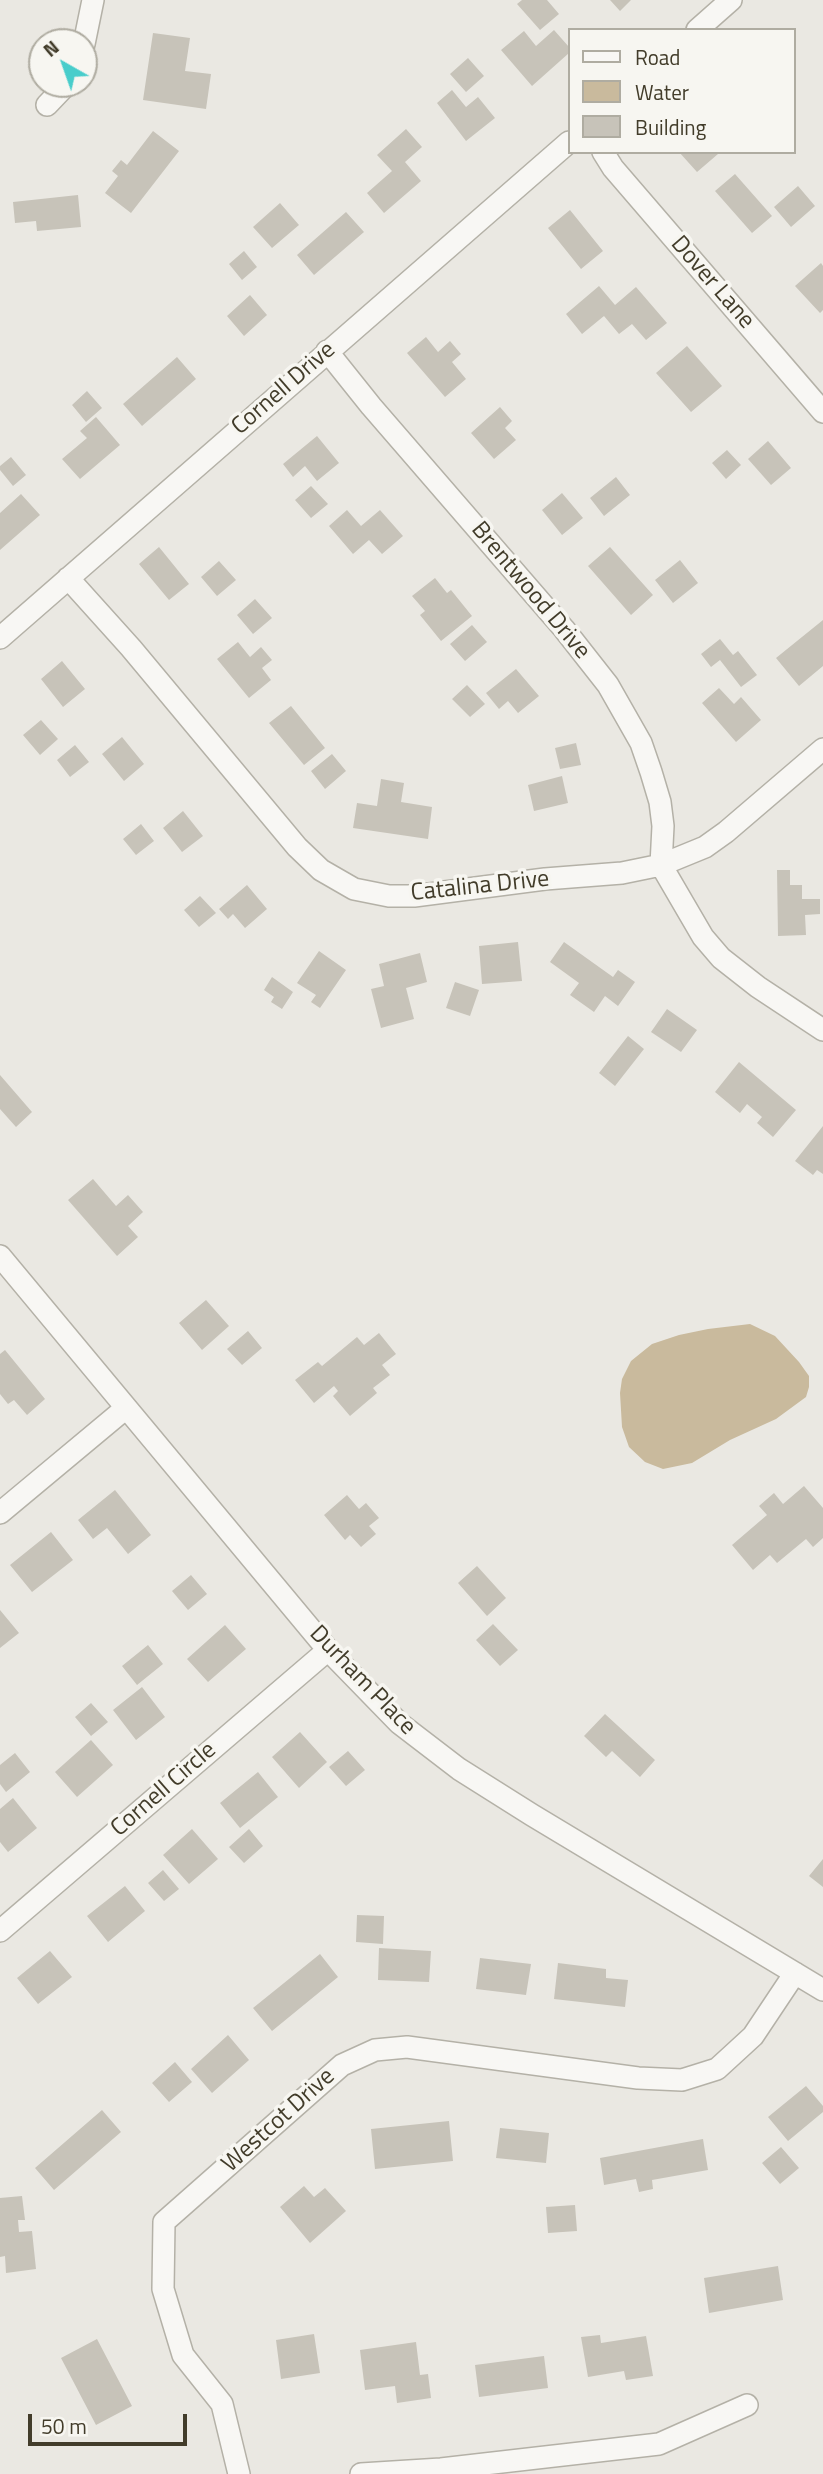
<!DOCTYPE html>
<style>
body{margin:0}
#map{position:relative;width:823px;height:2474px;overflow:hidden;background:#eae8e2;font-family:"Titillium Web",sans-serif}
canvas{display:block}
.legend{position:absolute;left:568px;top:28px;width:228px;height:126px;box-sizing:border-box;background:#f7f6f1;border:2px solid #afaca1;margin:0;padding:9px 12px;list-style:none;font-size:21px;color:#423c2a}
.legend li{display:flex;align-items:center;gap:14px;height:35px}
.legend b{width:35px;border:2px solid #afaca1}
.north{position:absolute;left:28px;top:28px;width:70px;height:70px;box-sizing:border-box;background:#f7f6f1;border:2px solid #afaca1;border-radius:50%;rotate:320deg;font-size:19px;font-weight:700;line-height:28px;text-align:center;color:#423c2a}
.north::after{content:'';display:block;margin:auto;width:24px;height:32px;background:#48cdcb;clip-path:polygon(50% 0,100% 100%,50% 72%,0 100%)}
.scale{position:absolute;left:28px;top:2414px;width:159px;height:32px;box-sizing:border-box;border:4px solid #423c2a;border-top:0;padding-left:9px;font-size:21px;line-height:24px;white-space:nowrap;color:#423c2a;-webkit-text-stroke:5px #f7f6f1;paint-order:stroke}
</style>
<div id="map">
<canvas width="823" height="2474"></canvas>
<ul class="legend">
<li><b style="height:9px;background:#f8f7f4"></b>Road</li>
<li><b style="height:19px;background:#c9ba9d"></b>Water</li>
<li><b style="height:19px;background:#c7c3b9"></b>Building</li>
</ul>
<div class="north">N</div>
<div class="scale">50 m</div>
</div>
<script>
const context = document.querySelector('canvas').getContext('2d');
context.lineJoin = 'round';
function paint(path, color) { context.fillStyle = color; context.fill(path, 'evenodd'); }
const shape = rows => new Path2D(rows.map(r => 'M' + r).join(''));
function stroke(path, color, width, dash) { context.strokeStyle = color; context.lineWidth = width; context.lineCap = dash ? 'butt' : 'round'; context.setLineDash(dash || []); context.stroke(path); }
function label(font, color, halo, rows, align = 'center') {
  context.font = font + ' "Titillium Web",sans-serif'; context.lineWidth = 7; context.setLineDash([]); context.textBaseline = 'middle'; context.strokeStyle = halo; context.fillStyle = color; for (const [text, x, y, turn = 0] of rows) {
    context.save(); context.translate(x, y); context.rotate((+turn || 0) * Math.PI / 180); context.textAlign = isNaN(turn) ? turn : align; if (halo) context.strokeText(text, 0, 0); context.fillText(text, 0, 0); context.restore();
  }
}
paint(shape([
 [750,1324,775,1336,799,1362,809,1376,809,1387,806,1397,776,1419,730,1440,692,1463,663,1469,645,1462,629,1447,622,1427,620,1393,622,1379,631,1361,652,1344,679,1335,708,1329]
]), '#c9ba9d');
paint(shape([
 [522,0,547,0,559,14,540,30,517,4],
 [610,0,631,0,620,11],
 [554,30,569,47,569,53,532,86,501,50,524,31,536,46],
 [153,33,190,38,185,71,211,74,206,109,143,100],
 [468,58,484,76,466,92,450,74],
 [452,90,466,107,478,97,495,118,466,141,437,103],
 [406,129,422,147,405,162,421,181,384,213,367,193,392,171,377,155],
 [153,131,179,151,131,213,105,193,118,176,112,171,121,160,127,165],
 [679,152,716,152,718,154,697,172],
 [735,174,772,216,752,233,715,191],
 [798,186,815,206,791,227,774,207],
 [78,195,81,227,37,231,36,221,15,223,13,202],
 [280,203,299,225,272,248,253,227],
 [570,210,603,251,581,269,548,228],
 [346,212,364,232,314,275,297,255],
 [244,251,257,267,242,280,229,264],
 [821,263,823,266,823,310,820,313,795,286],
 [599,286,615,305,636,287,667,323,646,340,632,324,619,334,604,316,582,334,566,314],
 [250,295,267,315,244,336,227,316],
 [426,337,438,352,450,341,461,354,452,362,466,379,445,397,407,353],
 [687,346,722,386,691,412,656,373],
 [177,357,196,379,142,426,123,404],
 [87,391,102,408,86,422,72,405],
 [500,407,512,421,505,428,516,440,494,459,471,433],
 [96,417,120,445,80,479,62,459,87,438,80,431],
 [317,436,339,463,317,481,305,466,293,477,283,464],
 [768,441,791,468,771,485,748,459],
 [727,450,741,465,726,479,712,463],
 [11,457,26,475,13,486,0,470,0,466],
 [616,477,630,495,604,516,590,498],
 [311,486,328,504,311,518,295,500],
 [562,493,583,518,562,535,542,510],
 [21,494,40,515,0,550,0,513],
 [347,510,361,526,380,510,403,536,382,554,369,540,353,554,329,526],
 [159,547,189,584,169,600,139,564],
 [610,547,653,595,631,615,588,566],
 [680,560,698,583,673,603,655,580],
 [219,561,236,580,217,596,201,577],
 [435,578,447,593,451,590,472,616,441,641,420,615,425,611,412,596],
 [255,599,272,618,253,634,237,615],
 [823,620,823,666,799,686,776,658],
 [472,625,487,642,465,661,450,644],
 [720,639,733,655,738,651,757,675,741,687,720,660,711,667,701,654],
 [238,642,250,657,261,647,272,660,262,668,271,680,249,698,217,659],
 [62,661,85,689,63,707,41,679],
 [516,669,539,696,518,713,508,701,499,709,486,693],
 [467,685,485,704,470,717,452,699],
 [719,688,734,704,741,697,761,720,736,742,702,703],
 [291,706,325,748,304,765,269,723],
 [41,720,58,739,40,755,23,735],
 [122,737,144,764,124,781,102,754],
 [576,743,581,765,560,769,555,748],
 [75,745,89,762,70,777,57,760],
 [332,754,346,771,325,789,311,771],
 [562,776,568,803,534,811,528,785],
 [381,779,404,783,401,802,432,807,428,839,353,828,357,803,377,806],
 [183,811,203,836,182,852,163,828],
 [141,824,154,841,136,855,123,839],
 [777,870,790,870,790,885,802,885,802,899,820,899,820,914,805,915,806,935,778,936],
 [247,885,267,909,245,928,233,914,228,919,219,909],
 [200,896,216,913,199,927,184,910],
 [518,942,522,981,482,984,479,946],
 [564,942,613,977,618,970,635,982,618,1006,605,996,594,1012,570,995,579,983,550,962],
 [319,951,346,970,320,1008,311,1002,316,995,297,983],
 [420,953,427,982,406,988,414,1019,381,1028,371,989,384,986,379,964],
 [272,977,293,992,282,1009,271,1002,274,997,264,990],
 [455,982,479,990,470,1016,446,1008],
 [667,1009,697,1030,681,1052,651,1032],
 [628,1036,644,1049,615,1086,599,1073],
 [739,1062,796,1110,773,1137,757,1123,762,1117,747,1104,740,1113,715,1092],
 [0,1075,32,1112,16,1127,0,1109],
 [823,1126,823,1174,817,1170,813,1175,795,1161],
 [93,1179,116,1206,128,1195,143,1212,128,1226,138,1237,117,1256,68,1200],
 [206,1300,229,1326,202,1350,179,1323],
 [248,1331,262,1348,242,1365,227,1349],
 [379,1333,396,1354,382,1365,390,1375,373,1388,377,1393,350,1416,333,1396,338,1391,334,1386,314,1403,295,1380,318,1362,322,1366,357,1337,364,1345],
 [5,1350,45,1399,27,1415,14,1400,8,1404,0,1394,0,1354],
 [804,1486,823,1508,823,1538,813,1547,806,1539,777,1563,770,1555,753,1570,732,1545,767,1515,759,1506,774,1493,783,1504],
 [115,1490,151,1535,128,1554,107,1528,93,1539,78,1520],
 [347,1495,359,1509,366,1503,379,1518,369,1526,376,1534,361,1547,350,1535,345,1540,324,1515],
 [51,1532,73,1560,32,1592,10,1565],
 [477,1566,506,1598,487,1616,458,1583],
 [191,1575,207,1594,188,1610,172,1591],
 [0,1610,19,1633,0,1648],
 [493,1624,518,1650,500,1666,476,1640],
 [225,1625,246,1649,208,1682,187,1659],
 [148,1645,163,1664,137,1685,122,1666],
 [142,1687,165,1717,136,1740,113,1710],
 [91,1703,108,1722,91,1736,75,1717],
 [605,1714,655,1760,640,1777,612,1751,606,1757,584,1736],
 [300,1732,327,1762,299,1788,272,1757],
 [91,1740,113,1765,77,1797,55,1772],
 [348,1751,365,1770,346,1786,329,1767],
 [15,1753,30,1772,6,1792,0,1784,0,1765],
 [258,1772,278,1797,240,1828,220,1803],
 [13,1798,37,1828,8,1852,0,1842,0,1809],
 [192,1829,218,1859,189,1884,163,1855],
 [249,1829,263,1846,244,1863,229,1847],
 [823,1859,823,1887,809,1876],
 [163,1870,179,1889,164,1901,148,1883],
 [125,1886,145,1911,108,1942,87,1916],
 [357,1915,384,1916,383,1944,356,1942],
 [379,1948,431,1951,429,1982,378,1980],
 [50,1951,72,1977,38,2004,17,1978],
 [320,1954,338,1977,272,2031,253,2008],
 [480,1958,531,1964,526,1995,476,1989],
 [558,1963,606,1969,606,1978,628,1980,625,2007,554,1999],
 [228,2035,249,2060,212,2093,191,2069],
 [175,2062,192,2082,169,2102,152,2083],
 [806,2086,823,2106,823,2112,788,2141,768,2117],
 [102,2110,121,2132,54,2190,35,2168],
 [449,2121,453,2161,375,2169,371,2129],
 [500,2128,549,2133,546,2163,496,2158],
 [703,2139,708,2170,652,2180,653,2189,639,2192,636,2179,604,2185,600,2158],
 [781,2147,799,2168,780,2184,762,2163],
 [304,2186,314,2197,325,2188,346,2211,310,2243,280,2207],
 [22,2196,25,2220,18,2220,19,2232,32,2231,36,2269,6,2273,5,2256,0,2257,0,2198],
 [575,2205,577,2231,548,2233,546,2207],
 [778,2266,783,2300,709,2313,704,2278],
 [314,2334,320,2373,281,2379,276,2340],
 [600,2335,601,2343,646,2336,653,2376,626,2380,624,2371,588,2377,581,2337],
 [97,2339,132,2406,96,2425,61,2358],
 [416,2342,420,2375,428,2374,431,2398,397,2403,395,2386,365,2390,360,2350],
 [544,2356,548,2388,479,2397,475,2365]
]), '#c7c3b9');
const street = shape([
 [697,30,731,0],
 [84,44,93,0],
 [47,105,67,84],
 [603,152,613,168,823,412],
 [327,351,371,406,564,629,608,685,641,743,651,772,660,802,663,826,661,865,703,937,721,958,758,987,823,1030],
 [68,578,131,648,297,847,321,870,354,889,389,896,414,896,545,879,622,873,661,865,705,847,726,832,823,749],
 [0,638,569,142],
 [0,1256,328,1650,399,1723,459,1769,532,1815,823,1990],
 [0,1513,126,1408],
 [0,1931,328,1650],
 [239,2474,222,2404,183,2355,163,2289,164,2222,342,2065,375,2050,407,2047,638,2078,682,2080,717,2069,753,2036,795,1973],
 [361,2474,441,2469,659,2444,747,2405]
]);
stroke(street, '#b4b1a7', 24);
stroke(street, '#f8f7f4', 21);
label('24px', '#423c2a', '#f7f6f1', [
 ["Dover Lane",712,283,49],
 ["Cornell Drive",284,389,-41],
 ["Brentwood Drive",530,591,50],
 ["Catalina Drive",480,887,-6],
 ["Durham Place",362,1681,46],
 ["Cornell Circle",164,1790,-41],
 ["Westcot Drive",279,2121,-42]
]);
</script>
